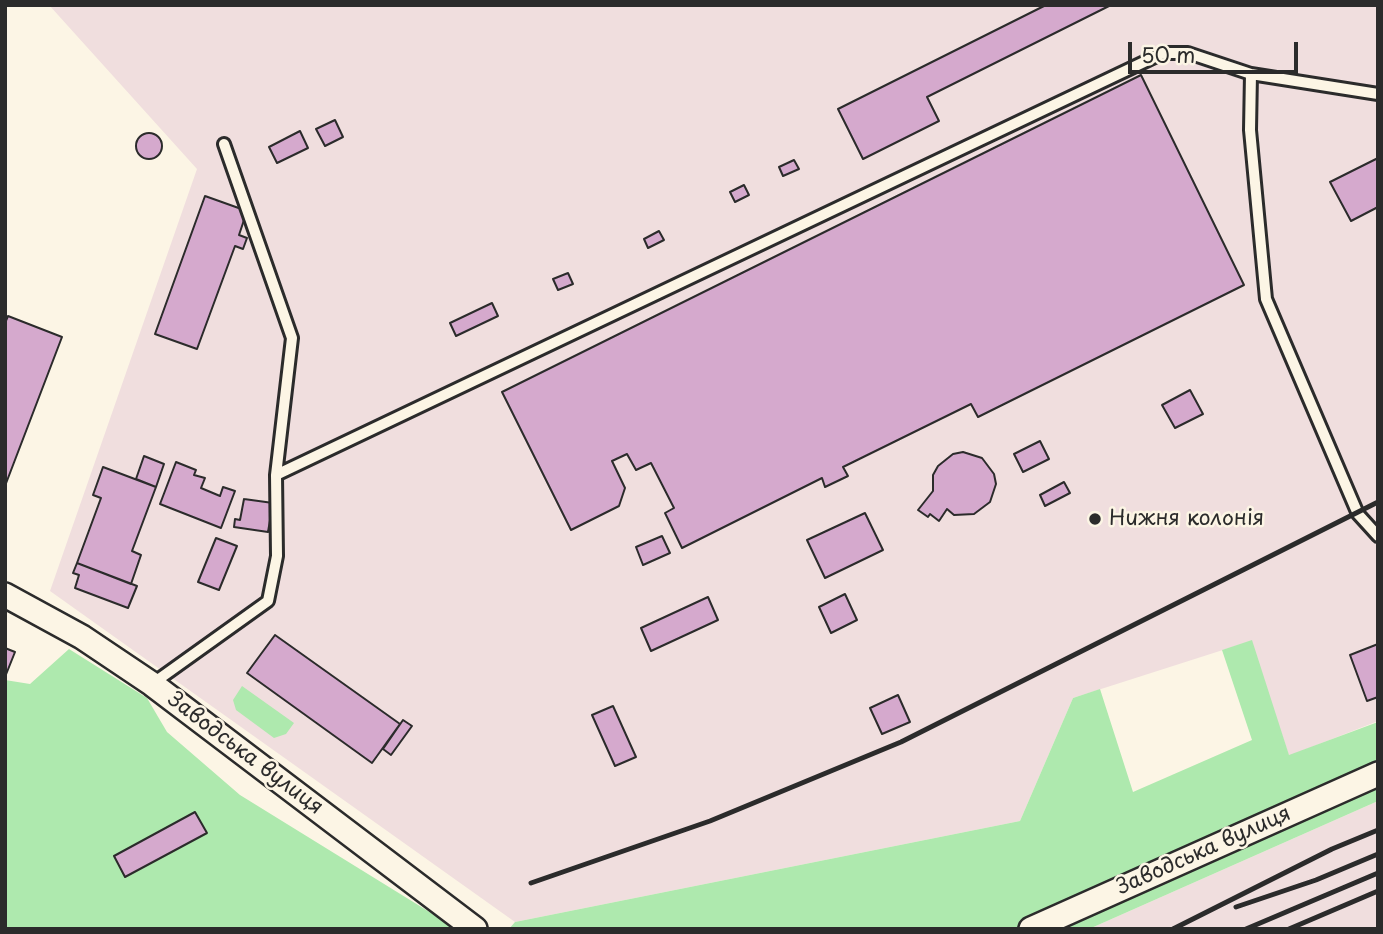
<!DOCTYPE html>
<meta charset="utf-8">
<style>
body{margin:0}
#map{position:relative;width:1383px;height:934px;overflow:hidden;background:#fcf5e5;font-family:"Playpen Sans",sans-serif}
canvas{display:block}
.frame{position:absolute;inset:0;border:7px solid #2b2b2b;pointer-events:none}
.scale{position:absolute;left:1128px;top:42px;width:170px;height:32px;box-sizing:border-box;border:4px solid #2b2b2b;border-top:0;padding-left:9px;font-size:21px;line-height:24px;white-space:nowrap;color:#2b2b2b;-webkit-text-stroke:5px #fcf5e5;paint-order:stroke}
</style>
<div id="map">
<canvas width="1383" height="934"></canvas>
<div class="frame"></div>
<div class="scale">50 m</div>
</div>
<script>
const context = document.querySelector('canvas').getContext('2d');
context.lineJoin = 'round';
function paint(path, color) { context.fillStyle = color; context.fill(path, 'evenodd'); }
const shape = rows => new Path2D(rows.map(r => 'M' + r).join(''));
function stroke(path, color, width, dash) { context.strokeStyle = color; context.lineWidth = width; context.lineCap = dash ? 'butt' : 'round'; context.setLineDash(dash || []); context.stroke(path); }
function label(font, color, halo, rows, align = 'center') {
  context.font = font + ' "Playpen Sans",sans-serif'; context.lineWidth = 5; context.setLineDash([]); context.textBaseline = 'middle'; context.strokeStyle = halo; context.fillStyle = color; for (const [text, x, y, turn = 0] of rows) {
    context.save(); context.translate(x, y); context.rotate((+turn || 0) * Math.PI / 180); context.textAlign = isNaN(turn) ? turn : align; if (halo) context.strokeText(text, 0, 0); context.fillText(text, 0, 0); context.restore();
  }
}
paint(shape([
 [49,5,1378,5,1378,721,1289,756,1251,641,1073,698,1020,821,515,922,50,591,197,169],
 [1378,801,1378,929,1089,929]
]), '#f0dede');
paint(shape([
 [1252,640,1289,755,1378,722,1378,801,1089,929,509,929,515,922,1020,821,1073,698,1100,689,1133,792,1252,740,1222,650],
 [69,649,147,698,167,732,240,795,457,929,5,929,5,680,30,684],
 [242,686,294,723,286,734,274,738,236,710,233,700]
]), '#aee9ae');
const building = shape([
 [1046,5,1111,5,927,97,939,121,863,159,838,109,1046,5],
 [1141,75,1244,285,978,417,971,404,843,467,848,476,825,487,822,478,682,548,665,513,674,508,651,463,636,470,627,454,612,461,625,488,619,506,571,530,502,392,1141,75],
 [335,120,343,137,325,146,316,129,335,120],
 [300,131,308,148,277,163,269,147,300,131],
 '136 146a13 13 0 1 1 26 0a13 13 0 1 1-26 0Z',
 [1378,158,1378,207,1351,221,1330,182,1378,158],
 [794,160,799,169,783,176,779,167,794,160],
 [744,185,749,195,735,202,730,192,744,185],
 [205,196,247,211,239,235,247,238,243,249,235,246,197,349,155,334,205,196],
 [659,231,664,240,648,248,644,239,659,231],
 [568,273,573,284,558,290,553,279,568,273],
 [492,303,498,316,456,336,450,323,492,303],
 [8,316,62,337,5,486,5,323,8,316],
 [1190,390,1203,414,1175,428,1162,405,1190,390],
 [1040,441,1049,459,1023,472,1014,454,1040,441],
 [963,452,982,458,994,474,996,484,990,502,974,514,954,515,947,509,939,521,930,514,928,517,918,510,933,491,933,475,938,466,953,454,963,452],
 [144,456,164,464,156,487,136,479,144,456],
 [176,462,196,470,194,475,205,478,201,488,220,496,223,487,235,491,221,528,160,504,176,462],
 [103,467,156,487,132,551,141,555,131,584,77,563,101,498,93,495,103,467],
 [1064,482,1070,493,1045,506,1040,495,1064,482],
 [244,499,273,503,268,532,234,527,235,519,240,520,244,499],
 [865,513,883,550,825,578,807,540,865,513],
 [662,536,670,553,643,565,636,547,662,536],
 [216,538,237,546,219,590,198,582,216,538],
 [77,563,137,586,128,608,75,588,79,575,73,573,77,563],
 [845,594,857,620,831,633,819,607,845,594],
 [708,597,718,620,651,651,641,628,708,597],
 [275,635,400,724,372,763,247,673,275,635],
 [1378,644,1378,697,1367,701,1350,655,1378,644],
 [5,648,15,652,5,677,5,648],
 [898,695,910,722,882,734,870,708,898,695],
 [613,706,636,757,615,766,592,715,613,706],
 [403,720,412,726,391,755,383,749,403,720],
 [195,812,207,833,125,877,114,856,195,812]
]);
paint(building, '#d5a9cd');
stroke(building, '#2b2b2b', 2);
const service = shape([
 [1251,74,1378,94],
 [224,144,292,338,276,475,1163,53,1188,53,1251,74,1250,130,1266,299,1358,514,1378,536],
 [152,684,268,601,277,556,276,475]
]);
const minor = shape([
 [5,595,82,637,152,684,475,929],
 [1031,929,1378,774]
]);
stroke(service, '#2b2b2b', 16);
stroke(minor, '#2b2b2b', 28);
stroke(service, '#fcf5e5', 10);
stroke(minor, '#fcf5e5', 23);
stroke(shape([
 [531,883,710,821,901,742,1378,502],
 [1236,907,1316,880,1378,854],
 [1173,929,1332,849,1378,830],
 [1246,929,1378,873],
 [1289,929,1378,891]
]), '#2b2b2b', 5);
for (const [x, y, r, color] of [
 [1095,519,7,"#2b2b2b"]
]) { const dot = new Path2D(); dot.arc(x, y, r, 0, 2 * Math.PI); context.fillStyle = color; context.fill(dot); stroke(dot, '#fcf5e5', 2.5); }
label('21px', '#2b2b2b', '#fcf5e5', [
 ["Нижня колонія",1109,519]
], 'left');
label('21px', '#2b2b2b', '#fcf5e5', [
 ["Заводська вулиця",245,754,37],
 ["Заводська вулиця",1204,851,-24]
]);
</script>
